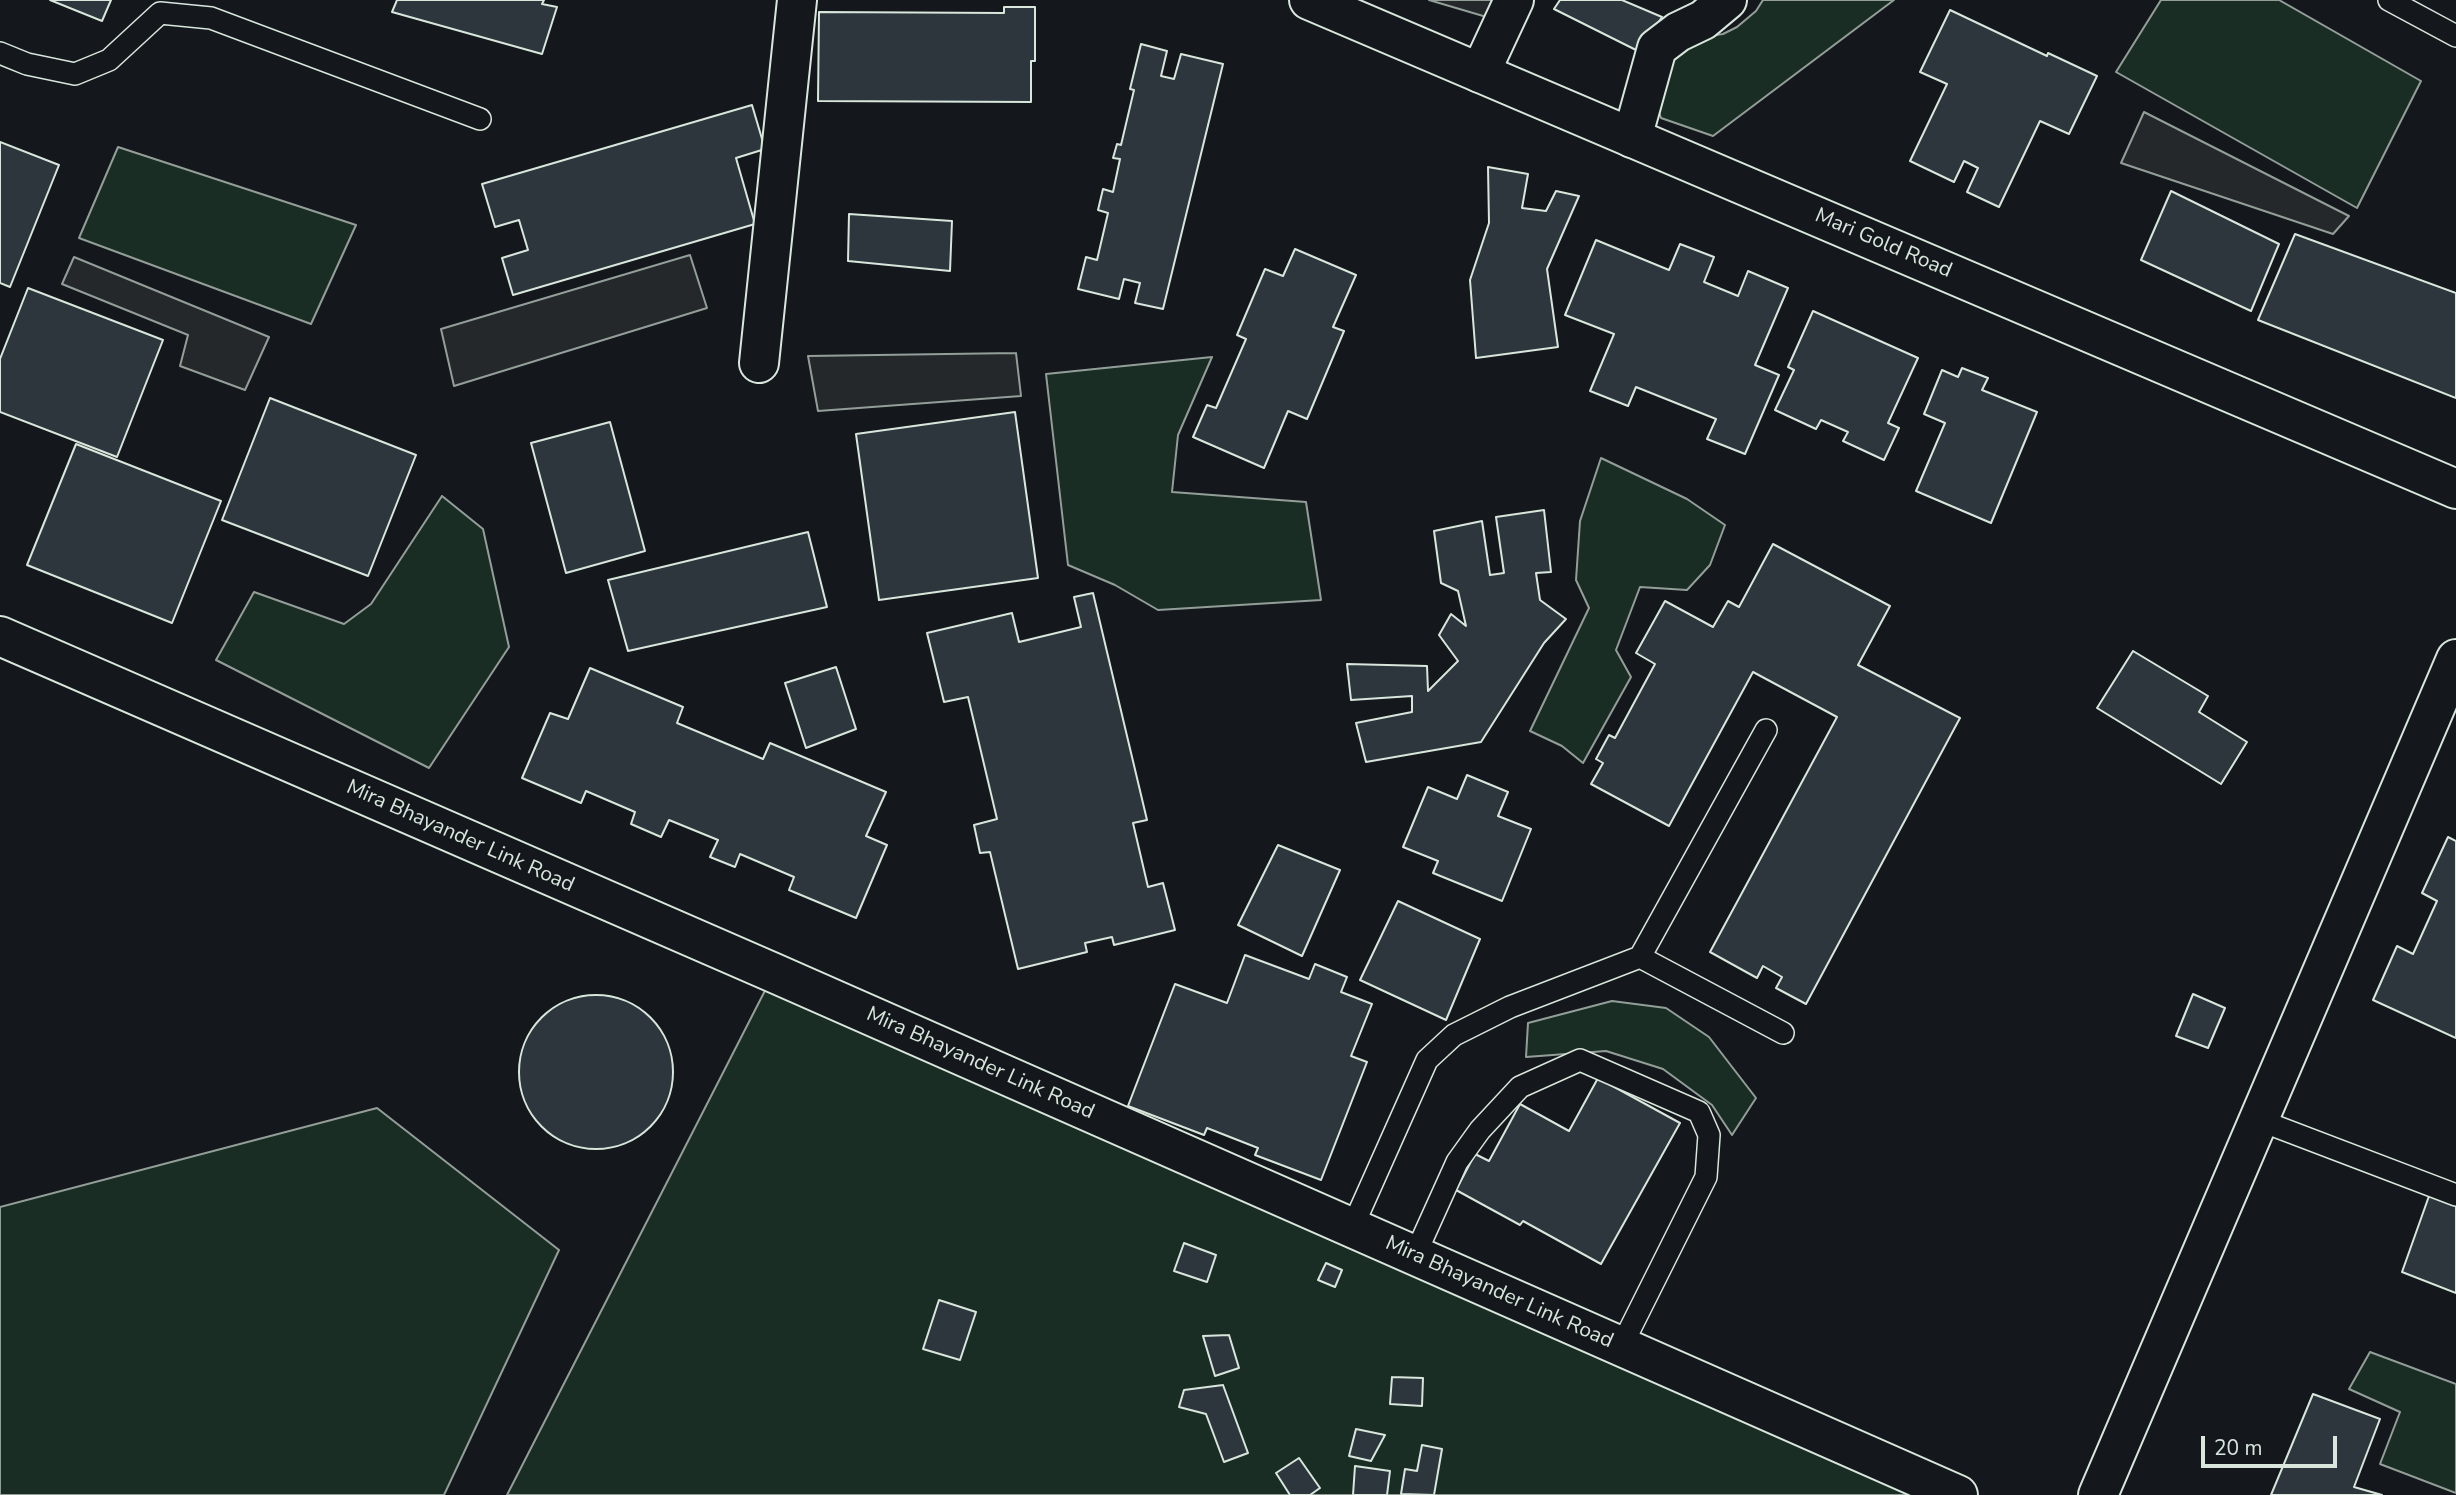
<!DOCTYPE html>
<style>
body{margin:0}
#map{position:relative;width:2456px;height:1495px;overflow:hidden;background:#14181c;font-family:"Nunito Sans",sans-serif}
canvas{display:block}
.scale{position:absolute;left:2201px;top:1436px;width:136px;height:32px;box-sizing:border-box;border:4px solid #d8e6dc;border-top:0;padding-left:9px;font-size:21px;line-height:24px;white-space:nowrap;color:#d8e6dc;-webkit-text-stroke:5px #14181c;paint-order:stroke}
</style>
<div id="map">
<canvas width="2456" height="1495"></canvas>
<div class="scale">20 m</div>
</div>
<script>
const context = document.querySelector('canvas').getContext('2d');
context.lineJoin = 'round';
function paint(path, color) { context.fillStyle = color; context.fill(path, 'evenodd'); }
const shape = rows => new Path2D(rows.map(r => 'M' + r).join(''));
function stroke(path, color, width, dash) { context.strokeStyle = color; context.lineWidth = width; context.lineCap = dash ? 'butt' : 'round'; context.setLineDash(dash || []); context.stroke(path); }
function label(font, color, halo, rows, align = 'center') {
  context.font = font + ' "Nunito Sans",sans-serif'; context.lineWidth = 5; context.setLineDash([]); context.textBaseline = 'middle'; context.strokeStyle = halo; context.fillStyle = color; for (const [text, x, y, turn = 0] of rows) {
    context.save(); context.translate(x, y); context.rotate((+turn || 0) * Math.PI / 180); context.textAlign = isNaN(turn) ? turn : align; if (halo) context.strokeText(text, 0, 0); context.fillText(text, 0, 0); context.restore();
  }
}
const green = shape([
 [1763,0,1894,0,1713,136,1661,118,1653,95,1661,60,1694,38,1723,34,1737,27,1756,11,1763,0],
 [2161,0,2279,0,2421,81,2357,208,2116,72,2161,0],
 [118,147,356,225,311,324,79,238,118,147],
 [1212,357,1178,435,1172,492,1306,502,1321,600,1158,610,1115,585,1068,565,1046,374,1212,357],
 [1601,458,1687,499,1725,525,1710,565,1687,590,1640,587,1616,650,1631,677,1583,763,1562,746,1530,731,1589,608,1576,580,1580,521,1601,458],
 [442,496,483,529,509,647,429,768,216,660,254,592,344,624,371,604,442,496],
 [774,973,1958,1495,507,1495,774,973],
 [1612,1001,1666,1008,1709,1037,1756,1098,1732,1135,1712,1105,1663,1069,1606,1051,1526,1057,1528,1023,1612,1001],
 [377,1108,559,1250,444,1495,0,1495,0,1207,377,1108],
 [2370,1352,2456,1384,2456,1493,2380,1464,2400,1412,2349,1389,2370,1352]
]);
paint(green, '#1a2d24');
stroke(green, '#939e99', 2);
const parking = shape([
 [1429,0,1494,0,1490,18,1429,0],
 [2144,112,2349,216,2333,234,2121,163,2144,112],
 [690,255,707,308,454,386,441,329,690,255],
 [74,257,269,337,245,390,180,366,188,335,62,284,74,257],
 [1016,353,1021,396,818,411,808,356,1016,353]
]);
paint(parking, '#24282b');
stroke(parking, '#939e99', 2);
const building = shape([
 [50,0,111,0,102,21,50,0],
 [397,0,544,0,542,4,557,7,542,54,392,12,397,0],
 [1560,0,1622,0,1662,17,1640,52,1554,9,1560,0],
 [1004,7,1035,7,1035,61,1031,61,1031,102,818,101,819,12,1004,13,1004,7],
 [1950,10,2047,56,2048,53,2097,76,2069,134,2040,121,1999,207,1967,192,1978,168,1964,161,1954,182,1910,161,1947,84,1920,72,1950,10],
 [1141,44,1167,51,1161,76,1174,79,1181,54,1223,64,1163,309,1135,303,1140,283,1124,279,1119,299,1078,289,1086,257,1097,260,1108,213,1098,210,1103,189,1113,192,1120,159,1113,158,1117,144,1121,145,1134,90,1130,89,1141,44],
 [752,105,765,149,736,158,755,224,513,295,502,258,528,250,519,220,495,227,482,184,752,105],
 [0,142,59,165,10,287,0,283,0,142],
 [1488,167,1528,174,1522,208,1546,211,1556,191,1579,196,1547,269,1558,347,1476,358,1470,280,1489,223,1488,167],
 [2171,191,2279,244,2251,311,2141,260,2171,191],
 [849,214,952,221,950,271,848,261,849,214],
 [2295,234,2456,293,2456,398,2258,320,2295,234],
 [1596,240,1669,270,1680,244,1714,257,1704,282,1738,296,1748,271,1788,288,1755,365,1779,375,1745,454,1707,439,1716,419,1636,387,1628,406,1590,391,1614,334,1565,315,1596,240],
 [1295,249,1356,275,1333,327,1344,331,1307,419,1288,411,1264,468,1193,437,1207,405,1216,408,1246,339,1237,335,1265,269,1283,276,1295,249],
 [28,288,163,340,117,457,0,412,0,359,28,288],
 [1813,311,1918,358,1888,423,1899,428,1884,460,1843,441,1848,432,1821,420,1816,429,1775,410,1794,370,1788,367,1813,311],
 [1962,368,1988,378,1982,390,2037,412,1991,523,1916,491,1945,423,1924,414,1942,370,1958,377,1962,368],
 [270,398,416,455,368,576,222,520,270,398],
 [1015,412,1038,578,879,600,856,434,1015,412],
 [610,422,645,551,566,573,531,443,610,422],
 [76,444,221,501,172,623,27,565,76,444],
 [1544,510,1551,572,1536,573,1540,600,1566,619,1544,643,1481,742,1366,762,1356,723,1412,712,1412,696,1351,700,1347,664,1427,666,1428,691,1458,661,1439,635,1451,614,1466,626,1458,591,1441,583,1434,531,1482,521,1490,575,1504,573,1496,517,1544,510],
 [808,532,827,607,628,651,608,580,808,532],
 [1773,544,1890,606,1858,665,1960,718,1806,1004,1776,988,1782,977,1763,966,1757,978,1710,952,1837,717,1753,672,1669,826,1591,784,1603,763,1596,759,1609,735,1615,738,1655,664,1636,653,1665,601,1713,627,1728,601,1739,607,1773,544],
 [1093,593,1147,820,1133,823,1148,887,1163,883,1175,930,1114,945,1112,937,1085,943,1087,952,1018,969,990,852,980,853,974,825,997,819,968,697,944,702,927,633,1012,613,1019,642,1081,627,1074,597,1093,593],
 [2133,651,2208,696,2199,712,2247,742,2221,784,2097,708,2133,651],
 [836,667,856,729,806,748,785,683,836,667],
 [590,668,683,707,677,723,763,759,770,743,886,792,866,836,887,845,856,918,789,890,794,877,740,854,735,867,710,857,718,840,669,820,661,837,631,824,635,812,586,791,581,803,522,778,550,713,568,719,590,668],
 [1467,775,1508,792,1498,816,1531,829,1502,901,1433,873,1438,861,1403,847,1428,787,1457,799,1467,775],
 [2448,837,2456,841,2456,1038,2373,1000,2397,946,2413,954,2437,901,2422,893,2448,837],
 [1278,845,1340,870,1302,956,1238,925,1278,845],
 [1398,901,1480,939,1446,1020,1360,980,1398,901],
 [1245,955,1309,979,1315,964,1347,977,1341,992,1372,1004,1351,1056,1367,1062,1321,1180,1255,1155,1258,1148,1207,1128,1204,1135,1128,1106,1175,984,1227,1003,1245,955],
 [2193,994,2225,1008,2208,1048,2176,1036,2193,994],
 '519 1072a77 77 0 1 1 154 0a77 77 0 1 1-154 0Z',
 [1598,1078,1680,1123,1601,1264,1523,1221,1520,1225,1456,1190,1475,1154,1489,1161,1520,1104,1569,1131,1598,1078],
 [2429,1196,2456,1206,2456,1293,2402,1272,2429,1196],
 [1184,1243,1216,1255,1207,1282,1174,1271,1184,1243],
 [1326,1263,1342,1270,1335,1287,1318,1280,1326,1263],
 [939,1300,976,1312,960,1360,923,1349,939,1300],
 [1229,1335,1239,1368,1215,1376,1203,1336,1229,1335],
 [1392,1377,1423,1378,1422,1406,1390,1404,1392,1377],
 [1223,1385,1248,1453,1224,1462,1206,1414,1179,1407,1184,1390,1223,1385],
 [2313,1394,2380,1419,2354,1487,2382,1495,2271,1495,2313,1394],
 [1356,1429,1385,1435,1371,1461,1349,1456,1356,1429],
 [1422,1445,1442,1449,1434,1495,1401,1494,1405,1469,1417,1471,1422,1445],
 [1299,1458,1320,1488,1310,1495,1290,1495,1276,1473,1299,1458],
 [1355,1466,1390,1471,1387,1495,1353,1495,1355,1466]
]);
paint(building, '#2c363c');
stroke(building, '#d8e6dc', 2);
const service = shape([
 [2389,0,2456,36],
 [0,53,27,64,75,74,109,60,160,13,211,18,480,119],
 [1640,957,1783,1033],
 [2259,1120,2456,1195],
 [1352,1228,1427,1060,1454,1035,1510,1007,1640,957,1766,730],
 [1415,1255,1457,1162,1480,1130,1520,1087,1580,1060,1699,1112,1709,1135,1706,1177,1621,1347]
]);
const minor = shape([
 [1480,73,1514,0],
 [1632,138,1657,48,1678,32,1703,20,1727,0],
 [759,363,797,0],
 [0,636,774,973,1958,1495],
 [2098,1495,2456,659]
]);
const tertiary = shape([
 [1309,0,2456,489]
]);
stroke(service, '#d8e6dc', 24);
stroke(minor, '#d8e6dc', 42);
stroke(tertiary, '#d8e6dc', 42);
stroke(service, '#14181c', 21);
stroke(minor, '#14181c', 38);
stroke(tertiary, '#14181c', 38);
label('21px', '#d8e6dc', '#14181c', [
 ["Mari Gold Road",1883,244,23],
 ["Mira Bhayander Link Road",460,837,24],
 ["Mira Bhayander Link Road",980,1064,24],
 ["Mira Bhayander Link Road",1499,1293,24]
]);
</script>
